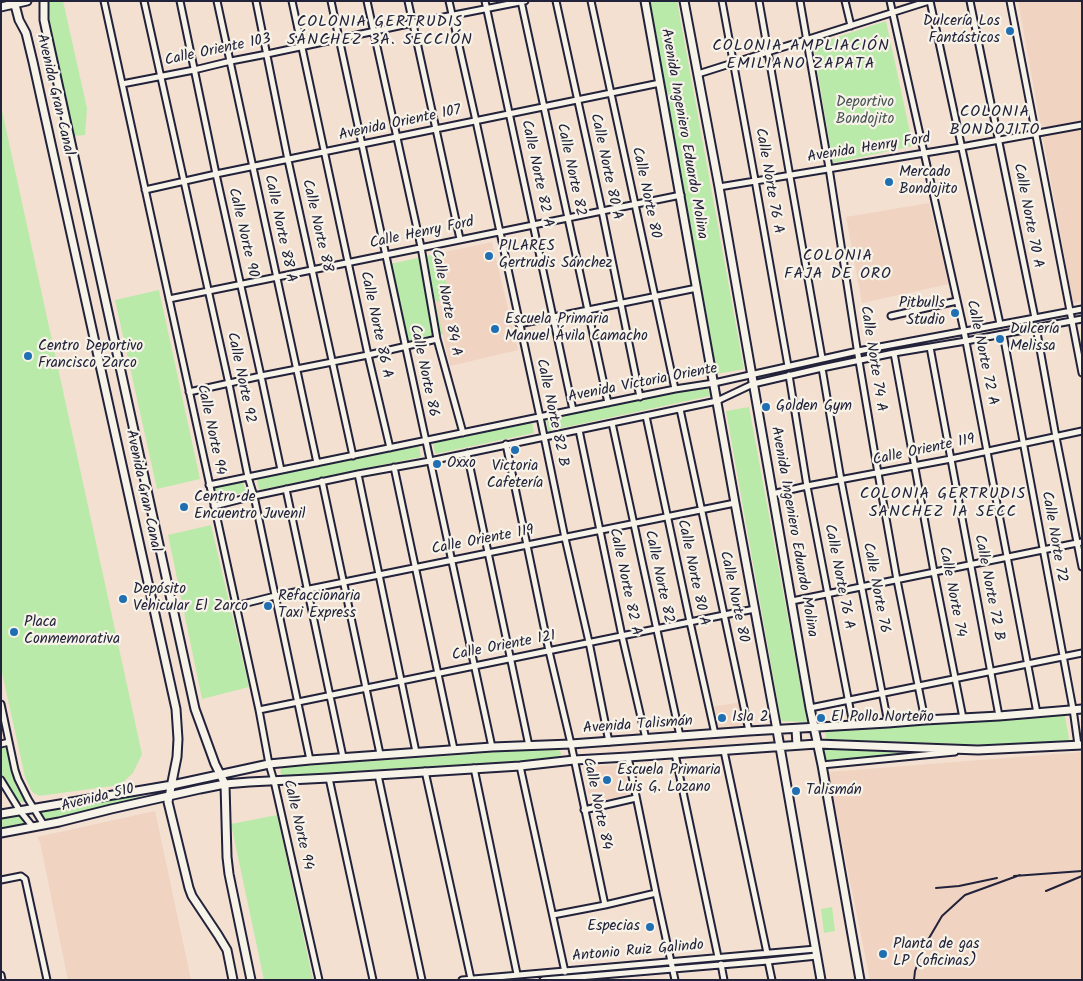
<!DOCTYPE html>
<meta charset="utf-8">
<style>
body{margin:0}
#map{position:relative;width:1083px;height:981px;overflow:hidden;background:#f3e0d1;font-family:Kalam,sans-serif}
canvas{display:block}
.frame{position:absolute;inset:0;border:2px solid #22223b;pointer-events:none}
</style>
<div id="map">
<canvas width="1083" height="981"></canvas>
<div class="frame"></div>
</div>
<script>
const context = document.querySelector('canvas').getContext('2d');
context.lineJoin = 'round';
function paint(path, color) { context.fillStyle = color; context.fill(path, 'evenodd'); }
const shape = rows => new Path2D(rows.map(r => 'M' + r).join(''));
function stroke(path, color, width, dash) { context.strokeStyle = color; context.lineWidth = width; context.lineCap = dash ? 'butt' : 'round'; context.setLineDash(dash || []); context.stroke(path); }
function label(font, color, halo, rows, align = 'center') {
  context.font = font + ' Kalam,sans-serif'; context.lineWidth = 4.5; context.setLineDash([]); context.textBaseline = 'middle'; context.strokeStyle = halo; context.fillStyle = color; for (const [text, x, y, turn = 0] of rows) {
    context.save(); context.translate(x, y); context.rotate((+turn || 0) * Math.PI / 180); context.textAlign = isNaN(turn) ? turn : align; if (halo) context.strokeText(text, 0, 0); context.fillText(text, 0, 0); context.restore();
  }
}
paint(shape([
 [1018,1,1082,1,1082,301,1073,303],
 [929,203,949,284,862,303,846,217],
 [492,242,518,350,450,366,435,301,450,298,440,253],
 [742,702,746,725,716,729,711,707],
 [1082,752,1082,980,870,980,828,772],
 [623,765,630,794,591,803,583,767],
 [155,811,191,980,68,980,40,842,37,837]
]), '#f0d3c1');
paint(shape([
 [50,1,63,1,87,108,85,135,73,136,47,15,47,4],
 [650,1,677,1,744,369,717,374],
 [886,21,913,146,833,163,813,45],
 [1,106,142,754,133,773,120,785,39,796,32,792,25,777,1,668],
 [440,253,450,298,435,302,443,334,408,343,390,264],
 [159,290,200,479,157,489,115,300],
 [707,385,710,396,548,431,546,419],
 [749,407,807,722,781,721,726,411],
 [532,422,534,433,435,454,433,443],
 [419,446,421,457,259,490,257,479],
 [243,482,246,492,217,498,215,488],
 [211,525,249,687,202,699,168,535],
 [1062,714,1065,716,1069,739,1068,741,1060,742,989,745,826,739,825,730,897,727],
 [1,747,6,748,13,777,17,788,25,800,24,802,19,802,15,797,1,775],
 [547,748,557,748,560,750,561,754,559,757,555,759,367,770,287,777,283,776,281,774,280,771,283,767,295,765,328,764,434,757],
 [824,750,860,750,904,753,908,755,826,762],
 [142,794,142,796,48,821,44,819,39,811],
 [19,813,27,826,1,830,1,817],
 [277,815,313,980,264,980,231,824],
 [832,907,835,931,824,933,821,909]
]), '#baeaa9');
const minor = shape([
 [104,1,259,710,269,764,274,781,319,980],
 [144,1,229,384,248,477,254,496,310,760],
 [180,1,216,174,261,376,281,470],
 [217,1,317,463],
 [256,1,288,160,353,456],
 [292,1,368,355,390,448],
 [331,1,492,747],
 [367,1,421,247,437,339,463,433],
 [408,1,460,239],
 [449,1,476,121,540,417,565,538,589,642,609,742],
 [485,1,573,410],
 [521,1,608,403],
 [556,1,602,211,640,397],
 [591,1,675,389],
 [722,1,755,180,788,366],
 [759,1,822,358],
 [800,1,829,168,859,361,878,473,897,580,925,720],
 [845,1,851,26],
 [890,1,964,331,1037,713],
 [930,1,1000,324],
 [970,1,1035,318],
 [1010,1,1082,373],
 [698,74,929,1],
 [122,84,194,70,231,61,267,54,413,23,525,1],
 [719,187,961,147,1082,125],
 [145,190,216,174,660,83],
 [169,299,681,195],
 [891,316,957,301],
 [519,324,697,288],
 [1036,327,1056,437,1082,567],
 [1003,334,1073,709,1078,745],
 [930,347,999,716],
 [894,353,934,572,963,718],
 [822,368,841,480,888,723],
 [789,375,807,486,853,724],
 [189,392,261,376,368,355,437,339],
 [680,409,749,731],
 [646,416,690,622,715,734],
 [612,423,680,736],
 [579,430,622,636,646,739],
 [506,444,549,651,571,744,605,905],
 [467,453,529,746],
 [394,467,454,749],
 [358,474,416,752],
 [322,481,380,754],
 [209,485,675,389,714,383,858,351,1035,318,1082,309],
 [286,489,343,757],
 [772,494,807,486,951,459,1082,431],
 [214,506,254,496,358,474,430,461,717,401,753,384,822,368,894,353,966,341,1082,319],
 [792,601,1082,542],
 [235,606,275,596,735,503],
 [1,704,15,770,18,779,28,799,44,825],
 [810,708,1082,653],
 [259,710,724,615,755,609],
 [1,744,9,742],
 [724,751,767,953],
 [675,754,718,957],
 [628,757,656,893,675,980],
 [822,765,955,752],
 [520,766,565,972],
 [474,768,517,974],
 [425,771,471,979],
 [378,775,422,980],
 [329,778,373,980],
 [1,780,20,811,33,827],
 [584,810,636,798],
 [1,880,21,876,25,879,47,980],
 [553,915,605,905,656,893],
 [768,961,772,980],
 [721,964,724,980],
 [1,975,2,980],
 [462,980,816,949],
 [543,980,768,961,817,956]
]);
const major = shape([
 [14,1,19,20,26,33,33,62,176,709,178,739,177,757,168,802,189,888,192,896,218,935,227,950,233,980],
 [44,1,44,20,195,709,215,764,225,784,227,857,229,874,251,980],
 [645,1,735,503,777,730,821,980],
 [684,1,719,187,810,708,822,765,860,980],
 [1,7,27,1],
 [796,729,797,745],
 [1,814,172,785,269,764,310,760,492,747,571,744,749,731,888,723,925,720,999,716,1082,709],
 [1,833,59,822,111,809,200,789,225,784,249,782,329,778,520,766,574,760,628,757,817,744,978,750,1082,745]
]);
stroke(minor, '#22223b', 9);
stroke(major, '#22223b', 11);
stroke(minor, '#f7f3e8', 5);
stroke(major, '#f7f3e8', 7);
stroke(shape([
 [1014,876,1082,871],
 [936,888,959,886,997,878],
 [1046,891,1082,876],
 [914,980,915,971,925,945,942,916,965,895,1020,875]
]), '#22223b', 2);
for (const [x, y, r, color] of [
 [1010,31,5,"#1f6fb2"],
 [889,182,5,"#1f6fb2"],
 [489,256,5,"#1f6fb2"],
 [955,313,5,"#1f6fb2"],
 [495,329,5,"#1f6fb2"],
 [1000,339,5,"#1f6fb2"],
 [28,356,5,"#1f6fb2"],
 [766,407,5,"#1f6fb2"],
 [515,450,5,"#1f6fb2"],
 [437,464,5,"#1f6fb2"],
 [184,507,5,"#1f6fb2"],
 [123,599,5,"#1f6fb2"],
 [268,606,5,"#1f6fb2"],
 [14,632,5,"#1f6fb2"],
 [722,718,5,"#1f6fb2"],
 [821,718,5,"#1f6fb2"],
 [607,780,5,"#1f6fb2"],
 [796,791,5,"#1f6fb2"],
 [650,927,5,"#1f6fb2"],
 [883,954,5,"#1f6fb2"]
]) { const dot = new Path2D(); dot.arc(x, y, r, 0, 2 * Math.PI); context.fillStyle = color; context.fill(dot); stroke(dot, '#f7f3e8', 2); }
label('15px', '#22223b', '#f7f3e8', [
 ["Dulcería Los",1000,22,"right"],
 ["Fantásticos",1000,39,"right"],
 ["Mercado",899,173],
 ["Bondojito",899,190],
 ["PILARES",499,247],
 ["Gertrudis Sánchez",499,264],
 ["Pitbulls",945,304,"right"],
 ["Studio",945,321,"right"],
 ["Escuela Primaria",505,320],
 ["Manuel Ávila Camacho",505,337],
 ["Dulcería",1010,330],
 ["Melissa",1010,347],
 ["Centro Deportivo",38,347],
 ["Francisco Zarco",38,364],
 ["Golden Gym",776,407],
 ["Oxxo",447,464],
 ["Victoria",515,467,"center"],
 ["Cafetería",515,484,"center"],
 ["Centro de",194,498],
 ["Encuentro Juvenil",194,515],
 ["Depósito",133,590],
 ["Vehicular El Zarco",133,607],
 ["Refaccionaria",278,597],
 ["Taxi Express",278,614],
 ["Placa",24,623],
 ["Conmemorativa",24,640],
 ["Isla 2",732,718],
 ["El Pollo Norteño",831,718],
 ["Escuela Primaria",617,771],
 ["Luis G. Lozano",617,788],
 ["Talismán",806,791],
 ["Especias",640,927,"right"],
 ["Planta de gas",893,945],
 ["LP (oficinas)",893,962]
], 'left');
label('15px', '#22223b', '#f7f3e8', [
 ["Calle Oriente 103",218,51,-12],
 ["Avenida Gran Canal",54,95,77],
 ["Avenida Oriente 107",400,124,-12],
 ["Avenida Ingeniero Eduardo Molina",683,134,80],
 ["Avenida Henry Ford",869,149,-9],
 ["Calle Norte 80 A",605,167,78],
 ["Calle Norte 82",570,170,78],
 ["Calle Norte 82 A",536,174,78],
 ["Calle Norte 76 A",768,181,80],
 ["Calle Norte 80",645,193,78],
 ["Calle Norte 70 A",1027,216,79],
 ["Calle Norte 88",316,226,77],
 ["Calle Norte 88 A",279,229,78],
 ["Calle Norte 90",242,233,77],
 ["Calle Henry Ford",422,234,-12],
 ["Calle Norte 84 A",445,303,79],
 ["Calle Norte 86 A",375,325,78],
 ["Calle Norte 72 A",981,353,78],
 ["Calle Norte 74 A",872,359,81],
 ["Calle Norte 86",423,371,78],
 ["Calle Norte 92",240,378,78],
 ["Avenida Victoria Oriente",643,384,-11],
 ["Calle Norte 82 B",551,413,78],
 ["Calle Norte 94",210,430,78],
 ["Calle Oriente 119",924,451,-12],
 ["Avenida Gran Canal",142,491,78],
 ["Avenida Ingeniero Eduardo Molina",793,532,80],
 ["Calle Norte 72",1053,537,80],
 ["Calle Oriente 119",483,541,-11],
 ["Calle Norte 80 A",692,573,78],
 ["Calle Norte 82",658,577,78],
 ["Calle Norte 76 A",838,577,79],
 ["Calle Norte 82 A",624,582,78],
 ["Calle Norte 76",875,588,79],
 ["Calle Norte 72 B",988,588,79],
 ["Calle Norte 74",951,592,79],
 ["Calle Norte 80",733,597,78],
 ["Calle Oriente 121",504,647,-11],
 ["Avenida Talismán",638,726,-4],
 ["Avenida 510",98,799,-14],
 ["Calle Norte 84",596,804,78],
 ["Calle Norte 94",297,825,77],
 ["Antonio Ruiz Galindo",638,952,-5]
]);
label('15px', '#485456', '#f7f3e8', [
 ["Deportivo",865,103],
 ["Bondojito",865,120]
]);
context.letterSpacing = '1px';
label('16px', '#22223b', '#f7f3e8', [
 ["COLONIA GERTRUDIS",380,23],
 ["SÁNCHEZ 3A. SECCIÓN",380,41],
 ["COLONIA AMPLIACIÓN",801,47],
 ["EMILIANO ZAPATA",801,65],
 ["COLONIA",995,113],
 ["BONDOJITO",995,131],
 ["COLONIA",838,257],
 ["FAJA DE ORO",838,275],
 ["COLONIA GERTRUDIS",943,495],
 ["SANCHEZ 1A SECC",943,513]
]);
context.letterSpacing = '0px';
</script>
